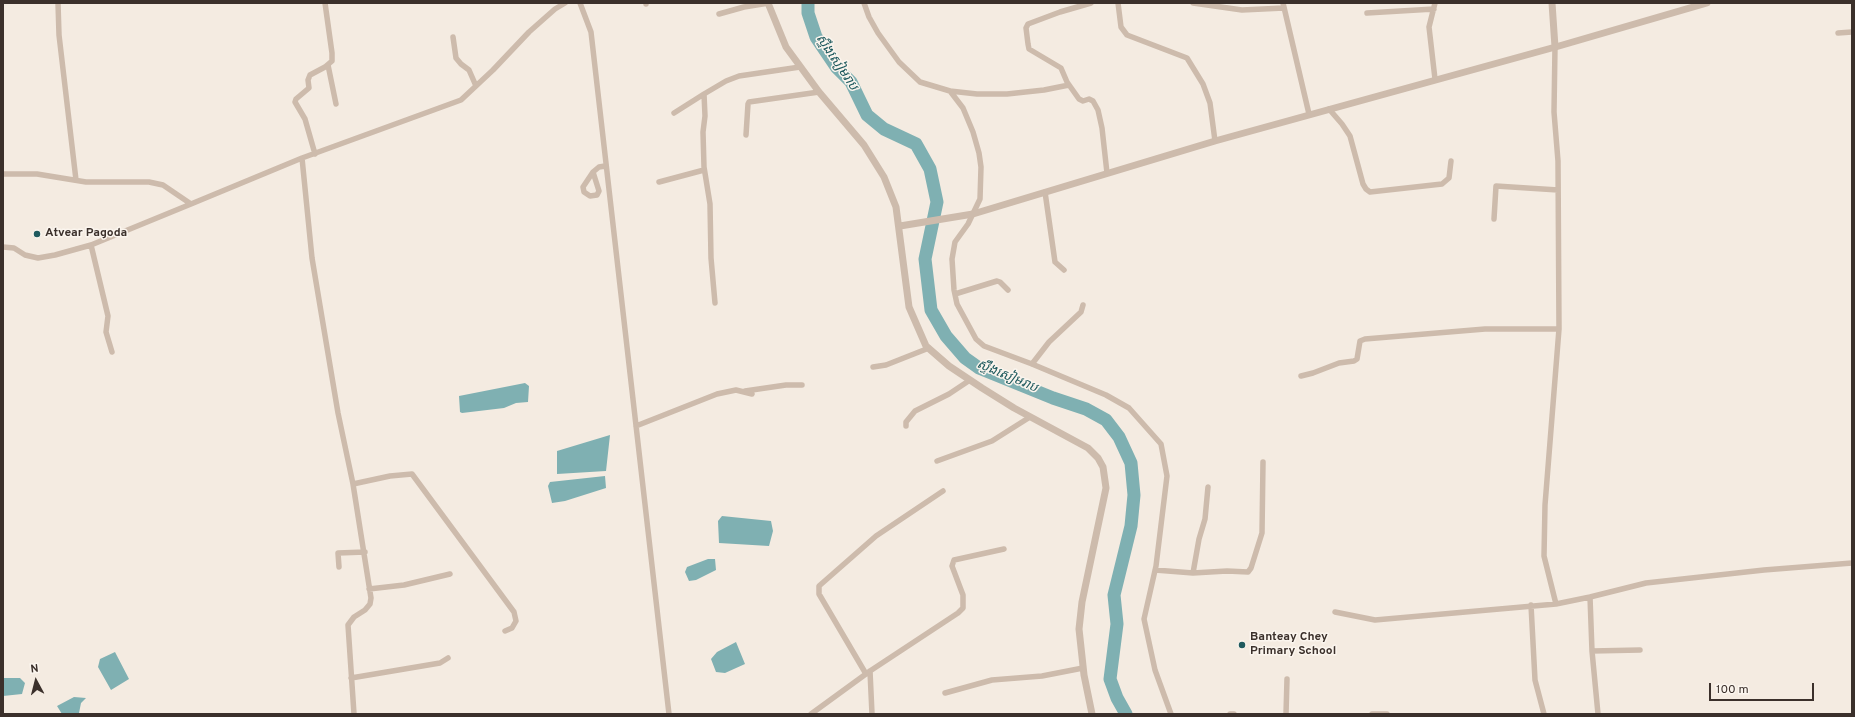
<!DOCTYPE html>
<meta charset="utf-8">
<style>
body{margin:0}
#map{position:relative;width:1855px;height:717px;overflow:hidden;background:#f4ebe1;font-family:Overpass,sans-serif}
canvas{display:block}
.frame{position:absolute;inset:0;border:4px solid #3b302b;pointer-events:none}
.north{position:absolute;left:16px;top:661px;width:40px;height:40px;-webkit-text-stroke:3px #fbf5ee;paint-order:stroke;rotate:353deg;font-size:11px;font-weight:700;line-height:16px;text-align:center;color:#3b302b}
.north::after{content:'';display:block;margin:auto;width:14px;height:18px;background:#3b302b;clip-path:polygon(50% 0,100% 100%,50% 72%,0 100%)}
.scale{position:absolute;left:1709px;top:683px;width:105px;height:18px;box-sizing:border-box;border:2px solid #3b302b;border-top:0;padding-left:5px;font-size:12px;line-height:14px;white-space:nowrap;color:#3b302b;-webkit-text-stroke:3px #fbf5ee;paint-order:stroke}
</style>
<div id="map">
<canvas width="1855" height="717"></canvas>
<div class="frame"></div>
<div class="north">N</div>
<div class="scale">100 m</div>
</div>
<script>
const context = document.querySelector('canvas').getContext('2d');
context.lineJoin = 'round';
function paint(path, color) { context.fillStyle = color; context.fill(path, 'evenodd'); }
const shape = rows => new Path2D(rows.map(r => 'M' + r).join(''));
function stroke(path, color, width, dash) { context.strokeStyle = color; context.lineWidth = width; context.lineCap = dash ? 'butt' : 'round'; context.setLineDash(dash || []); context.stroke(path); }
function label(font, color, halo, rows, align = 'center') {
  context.font = font + ' Overpass,"Noto Sans Khmer",sans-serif'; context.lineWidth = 3; context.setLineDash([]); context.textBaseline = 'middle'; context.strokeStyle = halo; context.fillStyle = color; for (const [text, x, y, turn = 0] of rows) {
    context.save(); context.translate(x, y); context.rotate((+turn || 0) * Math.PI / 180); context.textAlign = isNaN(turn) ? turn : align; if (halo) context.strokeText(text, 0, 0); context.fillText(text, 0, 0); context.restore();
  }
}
paint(shape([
 [525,383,529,386,528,402,516,403,504,408,462,413,460,412,459,396],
 [610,435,606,471,557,474,557,451],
 [605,476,606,488,565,501,552,503,548,486,550,482],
 [722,516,771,521,773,531,769,546,719,543,718,521],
 [708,559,715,559,716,570,696,580,689,581,685,572,687,567],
 [736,642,745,664,725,673,716,672,711,659,717,652],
 [115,652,129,679,111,690,98,667,100,659],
 [3,678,20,678,25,683,22,694,3,696],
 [74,697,86,698,81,703,79,713,62,714,57,706]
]), '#7fb0b2');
stroke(shape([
 [808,3,808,13,816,37,837,68,851,82,867,115,884,129,916,144,930,169,937,202,925,259,931,310,946,336,965,358,979,368,1053,398,1086,409,1106,420,1119,437,1131,463,1134,495,1131,526,1114,595,1117,624,1110,679,1117,698,1126,714]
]), '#7fb0b2', 13);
stroke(shape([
 [58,3,59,35,76,180],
 [580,3,591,32,669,714],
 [864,3,869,17,878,33,899,62,920,82,950,91,963,108,973,132,979,153,981,167,980,199,968,224,955,242,952,259,954,290,957,304,976,339,984,346,1032,364,1106,395,1129,408,1161,444,1167,476,1156,566,1144,619,1155,670,1171,714],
 [1091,3,1060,12,1028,24,1026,28,1028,44,1029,49,1061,68,1067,82,1079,99,1083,101,1089,99,1093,101,1098,110,1102,128,1107,173],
 [1118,3,1121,27,1127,35,1187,58,1203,84,1210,103,1215,141],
 [1193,3,1242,10,1284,8],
 [1283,3,1309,114],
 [1435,3,1429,27,1435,79],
 [646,4,646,3],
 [1367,13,1434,9],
 [719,14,744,7,769,3],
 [1838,33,1852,32],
 [453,37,456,58,461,64,469,70,476,86],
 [1555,47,1554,112,1558,161,1559,329,1545,505,1544,556,1556,604],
 [328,65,336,104],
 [950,91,977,94,1007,94,1044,90,1069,85],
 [1329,109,1342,124,1350,136,1363,184,1366,189,1370,192,1442,184,1449,178,1451,161],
 [674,113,704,94],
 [746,135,748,104,749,102,819,92],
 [315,154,305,119,295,102,296,99,309,88,308,80,310,75,325,67,332,61,332,53,325,3],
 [302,158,312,258,338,413,353,484,371,598,370,604,365,610,354,617,348,625,354,714],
 [593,172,599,191,597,195,590,196,584,192,583,187,593,172,599,167,605,166],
 [3,174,37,174,86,182,149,182,163,185,191,204,302,158,461,100,493,70,529,32,555,9,565,3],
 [659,182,704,170],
 [1045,192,1055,262,1064,270],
 [1494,219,1496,186,1558,190],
 [91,245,108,316,106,332,112,352],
 [3,247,14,248,25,255,38,258,55,255,91,245,191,204],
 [955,294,997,281,1000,282,1008,290],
 [715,303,711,258,710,204,704,167,703,132,705,116,704,94,726,81,739,76,800,67],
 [1032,364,1049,342,1081,312,1083,305],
 [873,367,886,365,929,348],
 [1301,376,1313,373,1339,363,1354,361,1357,359,1360,341,1365,339,1485,329,1559,329],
 [745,391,786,385,802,385],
 [636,426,717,394,736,390,752,394],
 [906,426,906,422,915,411,949,394,970,380],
 [937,461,992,441,1030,417],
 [353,484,390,476,412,474,514,612,516,621,512,628,505,631],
 [339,567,338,553,365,552],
 [1155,570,1193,573,1227,571,1248,572,1251,568,1262,533,1263,462],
 [1193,573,1199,539,1205,519,1208,487],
 [369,589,404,585,450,574],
 [1590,597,1592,651,1598,714],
 [1531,605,1535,680,1544,714],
 [1335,612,1375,620,1556,604,1590,597,1646,583,1764,570,1852,563],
 [1592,651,1640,650],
 [870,671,872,714],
 [866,674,819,594,819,586,876,536,943,491],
 [351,678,440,663,448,658],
 [945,693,992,680,1042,676,1083,668],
 [811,714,870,671,958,613,963,608,963,595,952,566,954,560,1004,549],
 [1230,714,1234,714],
 [1286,714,1287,679],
 [1372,714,1387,714]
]), '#cdbbac', 5.5);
stroke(shape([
 [768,3,786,47,819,92,864,145,884,177,896,207,909,307,926,346,949,366,982,388,1014,408,1088,448,1098,458,1103,467,1106,488,1082,602,1079,629,1084,675,1092,714],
 [1552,3,1555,47],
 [900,226,973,214,1215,141,1559,46,1707,3]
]), '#cdbbac', 7);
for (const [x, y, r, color] of [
 [37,234,4,"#1f5a5e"],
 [1242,645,4,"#1f5a5e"]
]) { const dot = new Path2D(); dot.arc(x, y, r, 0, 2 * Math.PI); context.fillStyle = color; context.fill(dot); stroke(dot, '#fbf5ee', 1.5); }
label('bold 12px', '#3b302b', '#fbf5ee', [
 ["Atvear Pagoda",45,234],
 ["Banteay Chey",1250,638],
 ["Primary School",1250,652]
], 'left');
label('italic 13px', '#1f5a5e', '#fbf5ee', [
 ["ស្ទឹងសៀមរាប",836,63,56],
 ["ស្ទឹងសៀមរាប",1007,377,23]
]);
</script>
